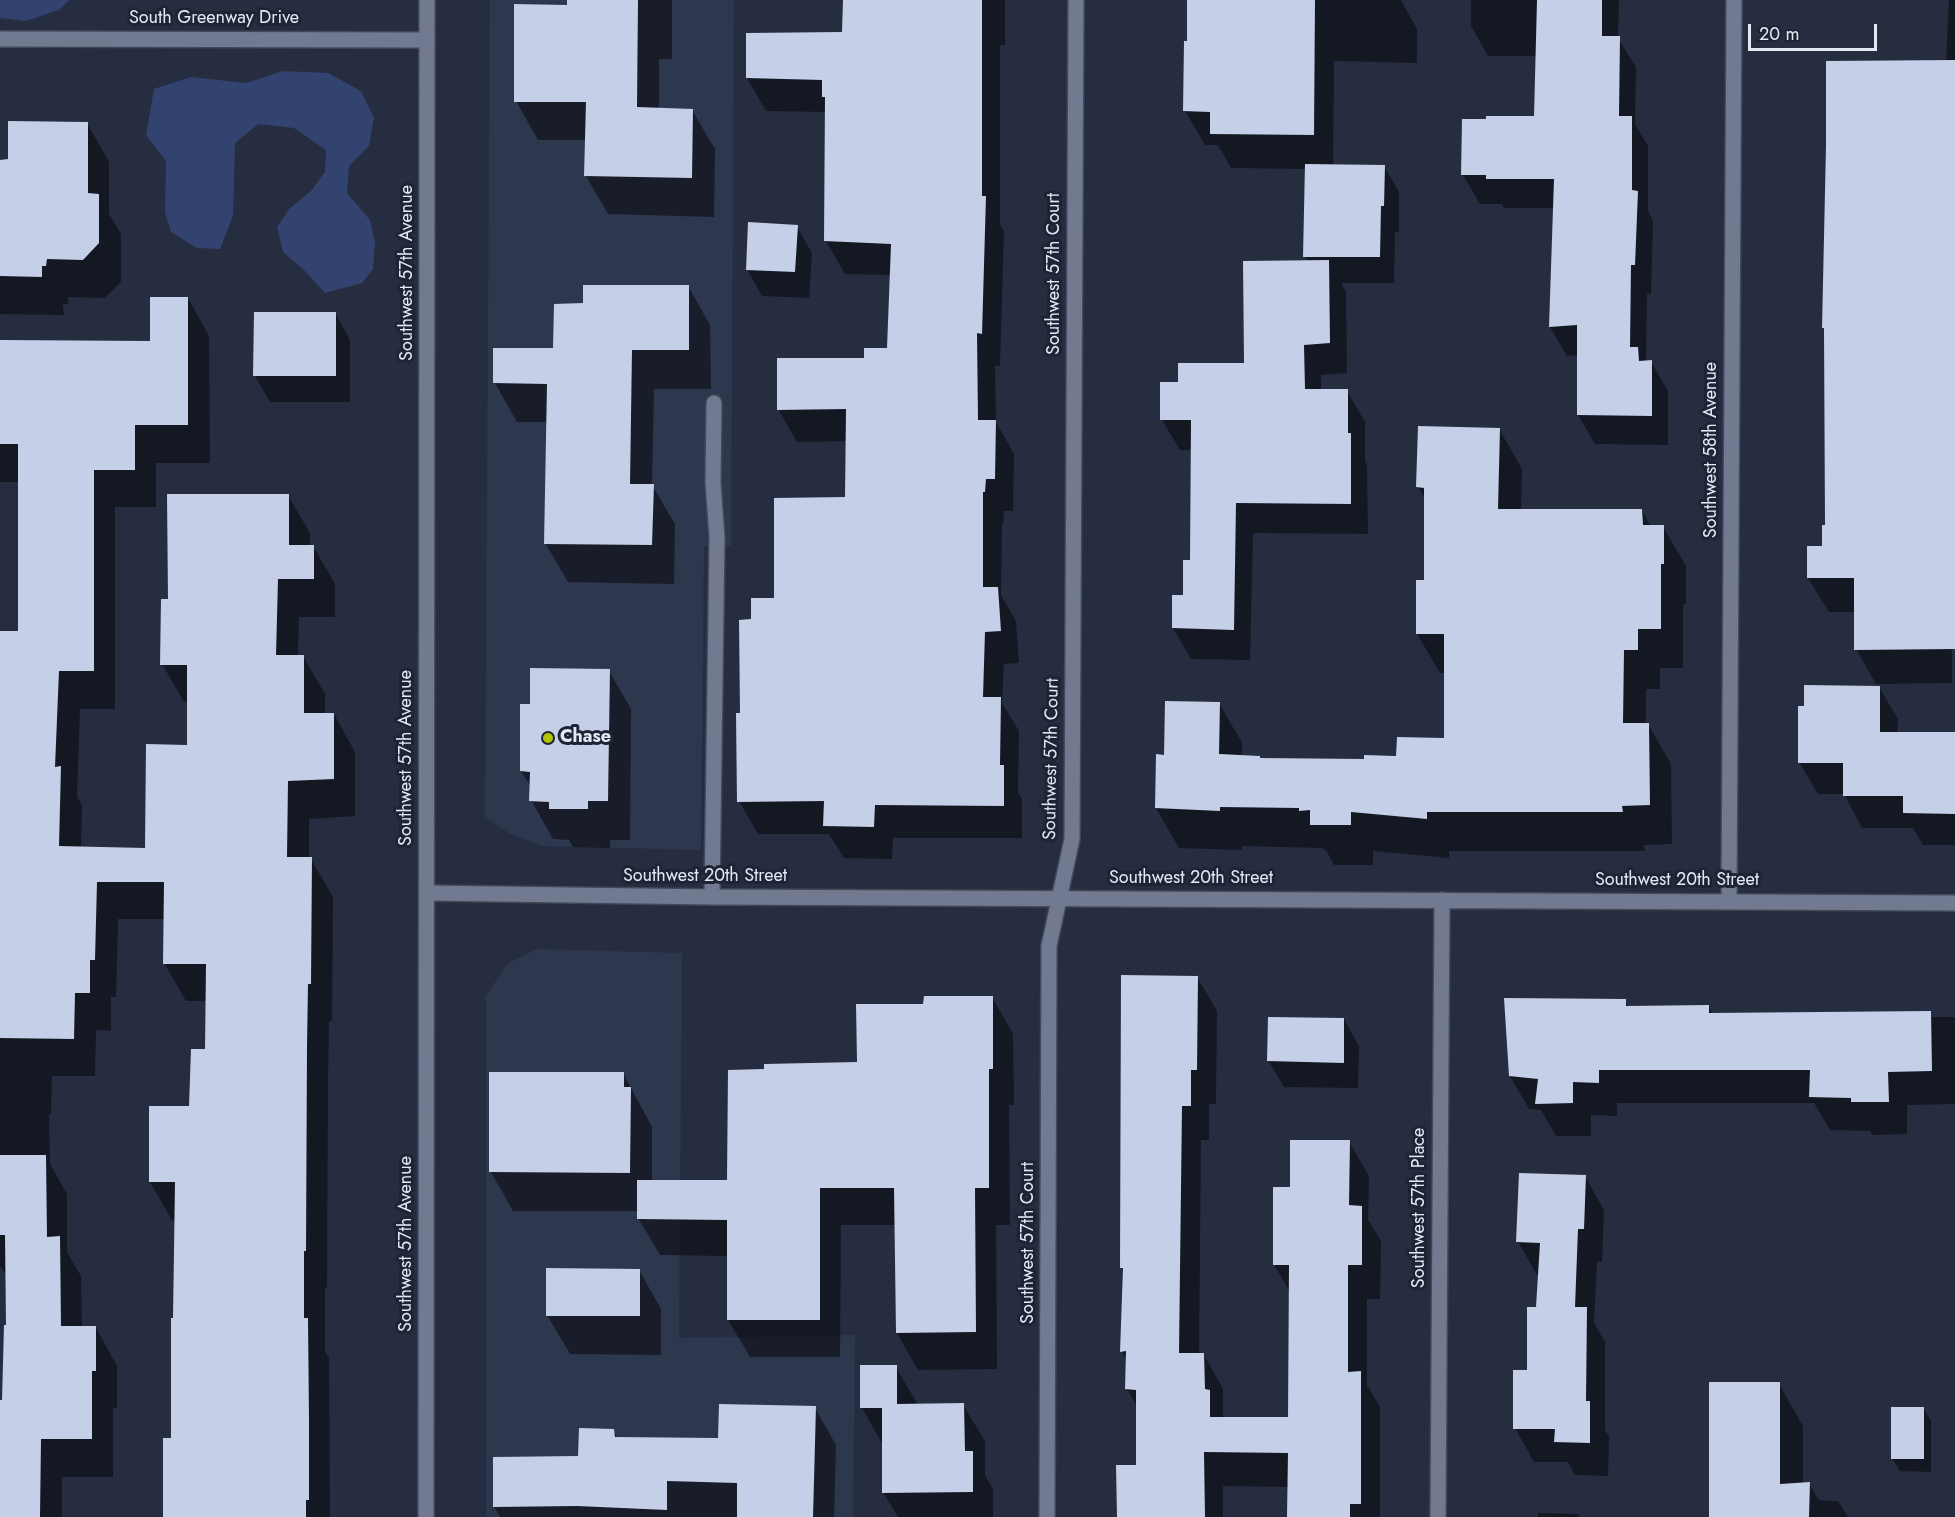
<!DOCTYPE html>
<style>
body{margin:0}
#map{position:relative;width:1955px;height:1517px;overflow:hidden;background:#262d40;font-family:Jost,sans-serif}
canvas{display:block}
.scale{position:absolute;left:1748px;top:24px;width:129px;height:27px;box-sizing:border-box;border:3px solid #e3e8f4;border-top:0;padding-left:8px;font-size:18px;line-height:21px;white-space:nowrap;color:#e3e8f4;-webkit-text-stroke:4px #1d2435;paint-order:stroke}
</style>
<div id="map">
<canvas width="1955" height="1517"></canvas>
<div class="scale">20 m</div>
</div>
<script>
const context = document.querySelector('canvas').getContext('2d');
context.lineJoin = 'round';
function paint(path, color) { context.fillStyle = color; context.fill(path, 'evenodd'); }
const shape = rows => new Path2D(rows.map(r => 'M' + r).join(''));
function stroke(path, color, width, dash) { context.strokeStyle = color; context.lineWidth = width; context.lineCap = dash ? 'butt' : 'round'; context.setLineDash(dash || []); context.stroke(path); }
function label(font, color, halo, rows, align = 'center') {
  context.font = font + ' Jost,sans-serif'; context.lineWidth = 6; context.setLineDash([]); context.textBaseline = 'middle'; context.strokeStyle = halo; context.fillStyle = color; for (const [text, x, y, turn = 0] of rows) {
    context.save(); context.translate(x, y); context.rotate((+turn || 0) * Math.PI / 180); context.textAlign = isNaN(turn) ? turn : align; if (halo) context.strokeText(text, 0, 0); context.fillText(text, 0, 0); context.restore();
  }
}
paint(shape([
 [490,0,734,0,731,546,704,546,701,850,542,846,510,834,485,817],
 [537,949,682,953,679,1338,855,1335,853,1517,486,1517,486,996,507,964]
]), '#2d374e');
paint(shape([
 [0,0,69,0,59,10,26,21,0,18],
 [283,71,328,73,361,91,374,118,369,146,349,166,347,193,370,220,375,242,373,269,362,283,325,293,303,269,283,252,277,227,290,208,311,191,325,172,326,150,294,128,258,124,235,143,233,216,220,249,197,248,171,232,165,212,166,161,146,135,154,89,191,77,246,83]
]), '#33436f');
paint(shape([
 [568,0,672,0,672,59,659,59,659,109,692,110,715,149,714,217,608,214,586,176,587,140,538,140,516,101,568,6],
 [844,0,1005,0,1005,45,1000,45,1000,225,1004,231,1000,366,995,366,996,422,1014,454,1013,511,1004,511,1003,525,1002,525,1001,595,1016,621,1019,663,1004,664,1002,703,1019,731,1018,792,1022,799,1022,838,893,838,892,859,844,858,829,834,758,834,739,801,741,714,752,621,776,600,846,499,847,441,797,442,778,409,865,360,889,349,891,275,845,274,826,241,827,112,766,111,747,78,844,34],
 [1189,0,1401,0,1417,29,1417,63,1334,61,1333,166,1384,166,1399,192,1399,232,1395,232,1394,283,1341,283,1346,292,1347,373,1321,375,1321,390,1347,391,1365,422,1365,461,1367,465,1368,534,1253,533,1250,660,1191,659,1173,628,1184,597,1191,561,1192,450,1180,450,1162,420,1180,384,1246,364,1308,261,1305,256,1306,169,1231,168,1218,145,1205,145,1185,111],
 [1471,0,1619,0,1618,38,1636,67,1635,124,1648,146,1648,211,1653,221,1651,294,1647,294,1646,362,1651,362,1668,391,1668,445,1595,444,1578,415,1579,355,1567,356,1550,327,1555,208,1504,208,1502,204,1480,204,1463,175,1536,117,1537,56,1488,56,1471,26],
 [1949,0,1955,0,1955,563,1952,562,1952,683,1876,684,1856,649,1856,612,1829,612,1808,578,1823,547,1827,527,1826,332,1823,328,1946,61],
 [87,123,109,162,109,214,121,234,121,282,105,298,68,297,68,304,63,304,64,315,0,314,0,161,9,161],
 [797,227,812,253,809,298,762,296,747,269],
 [688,286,710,325,711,389,654,389,652,485,675,524,674,584,568,582,545,543,548,422,517,422,495,383,555,350,584,305],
 [188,298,209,336,210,463,156,463,156,507,115,507,115,709,80,709,77,797,82,805,81,848,146,850,188,746,189,702,184,702,162,664,169,600,288,495,310,533,310,546,313,546,335,584,335,617,299,617,298,656,303,656,325,694,325,714,334,714,355,752,355,816,309,819,309,859,311,859,333,897,332,1021,329,1021,328,1085,327,1288,325,1288,325,1351,329,1358,330,1517,171,1517,176,1220,172,1220,150,1182,150,1108,191,1108,207,1051,207,1001,186,1001,164,963,165,919,118,919,116,997,111,997,111,1031,96,1030,95,1076,52,1076,51,1114,49,1114,50,1164,67,1194,67,1252,81,1276,82,1328,96,1328,117,1366,117,1408,113,1408,113,1477,62,1477,62,1517,0,1517,0,1402,4,1402,7,1327,7,1272,4,1272,0,1266,0,632,20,632,19,482,0,482,0,342,152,343],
 [335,313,350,340,350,402,270,402,255,376],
 [1499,429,1522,469,1521,510,1642,510,1651,527,1663,527,1686,566,1686,604,1683,604,1683,668,1660,668,1660,689,1646,689,1646,724,1648,724,1671,764,1672,844,1644,845,1645,851,1449,851,1449,858,1373,851,1373,865,1334,865,1326,850,1322,848,1242,846,1242,850,1179,848,1156,808,1158,756,1165,756,1219,703,1242,743,1242,757,1261,760,1365,761,1398,757,1445,740,1445,673,1440,673,1417,634,1426,581,1426,500,1418,487],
 [609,671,631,709,630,840,610,840,610,848,573,847,569,840,553,839,531,800,531,787,521,771,531,706],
 [1879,687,1898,719,1897,734,1955,734,1955,845,1923,845,1913,828,1862,828,1844,794,1818,794,1799,762],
 [1197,977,1217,1011,1216,1104,1209,1104,1209,1140,1201,1140,1199,1355,1204,1355,1223,1389,1223,1415,1225,1418,1290,1419,1290,1292,1274,1265,1291,1188,1349,1142,1369,1176,1368,1220,1381,1241,1380,1299,1367,1299,1367,1385,1380,1407,1380,1517,1289,1517,1289,1487,1223,1486,1223,1517,1119,1517,1137,1467,1138,1408,1127,1389,1127,1361,1122,1351,1124,1272,1122,1268],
 [992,997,1013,1034,1014,1105,1009,1105,1010,1225,996,1225,997,1369,918,1370,897,1333,896,1225,841,1225,840,1357,750,1357,728,1320,729,1256,660,1255,638,1218,638,1211,513,1211,491,1172,623,1073,652,1127,652,1181,729,1181,925,1005],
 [1625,1001,1629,1008,1708,1006,1713,1014,1930,1013,1932,1017,1955,1017,1955,1104,1907,1105,1907,1134,1872,1135,1870,1131,1830,1130,1814,1103,1617,1103,1617,1116,1591,1115,1591,1136,1556,1136,1541,1110,1529,1109,1510,1076],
 [1344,1019,1359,1046,1358,1088,1284,1087,1268,1060],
 [1585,1176,1604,1210,1602,1262,1597,1262,1594,1323,1605,1342,1605,1430,1609,1436,1608,1476,1575,1475,1568,1462,1534,1462,1515,1428,1528,1372,1537,1308,1540,1276,1537,1275,1518,1242],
 [639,1270,661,1309,661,1355,570,1354,547,1315],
 [896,1367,918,1405,963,1405,985,1441,985,1475,993,1489,993,1517,898,1517,883,1492,883,1445,862,1408],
 [1779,1384,1803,1426,1803,1484,1809,1484,1819,1500,1838,1501,1848,1517,1710,1517],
 [815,1408,836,1445,834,1517,500,1517,494,1506,580,1458,613,1430,618,1439,719,1439],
 [1923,1408,1931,1421,1931,1472,1900,1471,1892,1458],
 [1538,1513,1578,1514,1580,1517,1538,1517]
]), '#0007');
paint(shape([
 [567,0,638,0,637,107,693,109,692,178,584,176,586,102,514,102,514,4,567,5],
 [843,0,982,0,982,196,986,196,982,334,977,333,978,420,996,420,995,479,986,479,985,492,983,492,983,587,998,587,1001,631,985,632,983,697,1001,697,1000,765,1004,765,1004,806,875,805,874,827,823,826,824,801,737,802,736,713,740,713,739,620,751,619,751,598,774,598,774,498,845,497,846,409,777,410,777,358,864,358,864,348,887,348,891,244,824,241,825,97,822,97,822,80,746,78,746,33,842,32],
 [1187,0,1315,0,1314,135,1210,134,1210,112,1183,111,1184,41,1187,41],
 [1537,0,1602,0,1602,36,1620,36,1619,116,1632,116,1632,190,1638,191,1635,265,1631,265,1630,347,1638,347,1639,361,1652,360,1652,416,1577,415,1577,325,1549,327,1554,179,1486,179,1486,175,1461,175,1462,119,1486,119,1486,116,1534,116],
 [1955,60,1955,649,1854,650,1854,578,1807,578,1807,546,1822,546,1822,525,1825,525,1824,328,1822,328,1826,146,1826,61],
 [8,121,88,122,88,193,99,194,99,243,83,260,47,259,46,266,42,266,42,277,0,276,0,160,8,159],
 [1305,164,1385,165,1384,206,1381,206,1380,257,1303,257],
 [748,222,798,225,795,272,746,270],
 [1329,260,1330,343,1304,345,1305,389,1348,389,1348,433,1351,433,1351,504,1236,503,1234,630,1172,628,1172,595,1183,595,1183,560,1190,560,1191,420,1160,420,1160,382,1178,382,1178,363,1244,363,1243,261],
 [583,285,689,285,689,350,632,350,630,484,654,484,652,545,544,544,547,384,493,383,493,348,553,348,554,304,583,303],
 [150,297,188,297,188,425,135,425,135,470,94,470,94,671,59,671,55,767,61,766,59,846,145,848,146,744,187,745,187,665,160,665,161,599,168,599,167,494,289,494,289,545,314,545,314,579,278,579,276,655,304,655,304,713,334,713,334,779,288,781,287,857,312,857,311,984,308,984,307,1046,306,1251,304,1251,304,1318,308,1318,309,1419,309,1500,306,1500,306,1517,163,1517,163,1438,171,1438,171,1318,173,1318,175,1182,149,1182,149,1106,189,1106,191,1049,205,1049,206,964,163,964,164,882,97,882,95,960,90,960,90,993,75,993,74,1039,0,1038,0,631,18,631,18,444,0,444,0,340,150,341],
 [254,312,336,312,336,376,253,376],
 [1418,426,1500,428,1498,509,1642,509,1643,525,1664,525,1664,564,1661,564,1661,629,1638,629,1638,650,1624,650,1623,723,1649,723,1650,805,1622,806,1623,812,1427,812,1427,819,1351,812,1351,825,1310,825,1310,810,1299,811,1299,808,1220,807,1220,811,1155,808,1156,754,1164,755,1165,701,1220,702,1219,754,1260,756,1260,758,1364,759,1364,755,1396,756,1397,737,1444,738,1444,634,1416,634,1416,580,1424,580,1424,488,1416,487],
 [530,668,610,669,608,801,588,801,588,809,549,809,549,802,529,801,530,772,520,771,520,704,530,704],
 [1804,685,1880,686,1880,732,1955,732,1955,814,1903,813,1903,796,1843,796,1843,763,1798,763,1798,706,1804,706],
 [1121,975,1198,976,1197,1070,1191,1070,1191,1106,1182,1106,1179,1353,1204,1353,1205,1389,1210,1390,1210,1417,1288,1417,1289,1265,1273,1265,1273,1187,1290,1187,1290,1140,1350,1140,1349,1205,1362,1206,1362,1265,1348,1265,1348,1372,1361,1371,1361,1504,1350,1504,1350,1517,1287,1517,1288,1453,1204,1452,1205,1517,1117,1517,1116,1465,1136,1465,1136,1390,1125,1389,1126,1351,1120,1352,1123,1268,1120,1268],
 [924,996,993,996,993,1069,989,1069,989,1188,975,1188,976,1332,896,1333,894,1188,820,1188,820,1320,727,1320,727,1220,637,1219,637,1180,727,1180,728,1070,764,1069,764,1064,857,1062,856,1004,923,1004],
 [1504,998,1626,999,1626,1006,1709,1005,1709,1013,1931,1011,1932,1071,1888,1072,1889,1102,1851,1102,1851,1098,1809,1097,1810,1070,1599,1070,1599,1083,1573,1082,1573,1103,1535,1104,1538,1079,1509,1076],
 [1268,1017,1344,1018,1344,1063,1267,1061],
 [489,1072,624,1072,624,1087,631,1087,630,1173,489,1172],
 [0,1155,46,1155,47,1237,60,1236,61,1326,96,1326,96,1371,92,1371,92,1439,41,1439,40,1517,0,1517,0,1400,2,1400,4,1325,6,1325,5,1235,0,1235],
 [1519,1173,1586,1175,1584,1229,1578,1229,1575,1307,1587,1307,1586,1401,1590,1401,1590,1443,1554,1442,1555,1429,1513,1429,1513,1370,1527,1370,1527,1307,1536,1307,1540,1243,1516,1242],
 [546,1268,640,1269,640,1316,546,1316],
 [860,1365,897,1365,897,1404,964,1403,965,1451,973,1451,973,1492,882,1493,882,1408,860,1408],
 [1709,1382,1780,1382,1780,1484,1810,1482,1809,1517,1709,1517],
 [719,1404,816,1406,813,1517,737,1517,737,1483,667,1481,667,1510,577,1506,493,1507,493,1457,578,1456,579,1428,614,1429,615,1437,718,1438],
 [1891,1407,1924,1407,1924,1459,1891,1459]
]), '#c5cfe7');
const lane = shape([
 [712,897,717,537,713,483,714,403]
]);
const street = shape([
 [0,39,427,40],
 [427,893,712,897,1955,903],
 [1729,901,1734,0],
 [1047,1517,1049,946,1072,839,1076,0],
 [1438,1517,1442,900]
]);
const secondary = shape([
 [426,1517,427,0]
]);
stroke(lane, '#424857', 18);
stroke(street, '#424857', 18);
stroke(secondary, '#424857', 18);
stroke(lane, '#717a90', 15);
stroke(street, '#717a90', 15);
stroke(secondary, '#717a90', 15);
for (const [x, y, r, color] of [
 [548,738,6,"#afc504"]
]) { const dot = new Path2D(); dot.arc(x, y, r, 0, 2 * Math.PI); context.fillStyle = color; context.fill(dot); stroke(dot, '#1d2435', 2); }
label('18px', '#e3e8f4', '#1d2435', [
 ["South Greenway Drive",214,19],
 ["Southwest 57th Avenue",408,273,-90],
 ["Southwest 57th Court",1055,274,-90],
 ["Southwest 58th Avenue",1712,450,-90],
 ["Southwest 57th Avenue",407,758,-90],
 ["Southwest 57th Court",1052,759,-89],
 ["Southwest 20th Street",705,877],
 ["Southwest 20th Street",1191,879],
 ["Southwest 20th Street",1677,881],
 ["Southwest 57th Place",1420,1208,-90],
 ["Southwest 57th Court",1029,1243,-90],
 ["Southwest 57th Avenue",407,1244,-90]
]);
label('bold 18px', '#e3e8f4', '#1d2435', [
 ["Chase",560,738]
], 'left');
</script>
